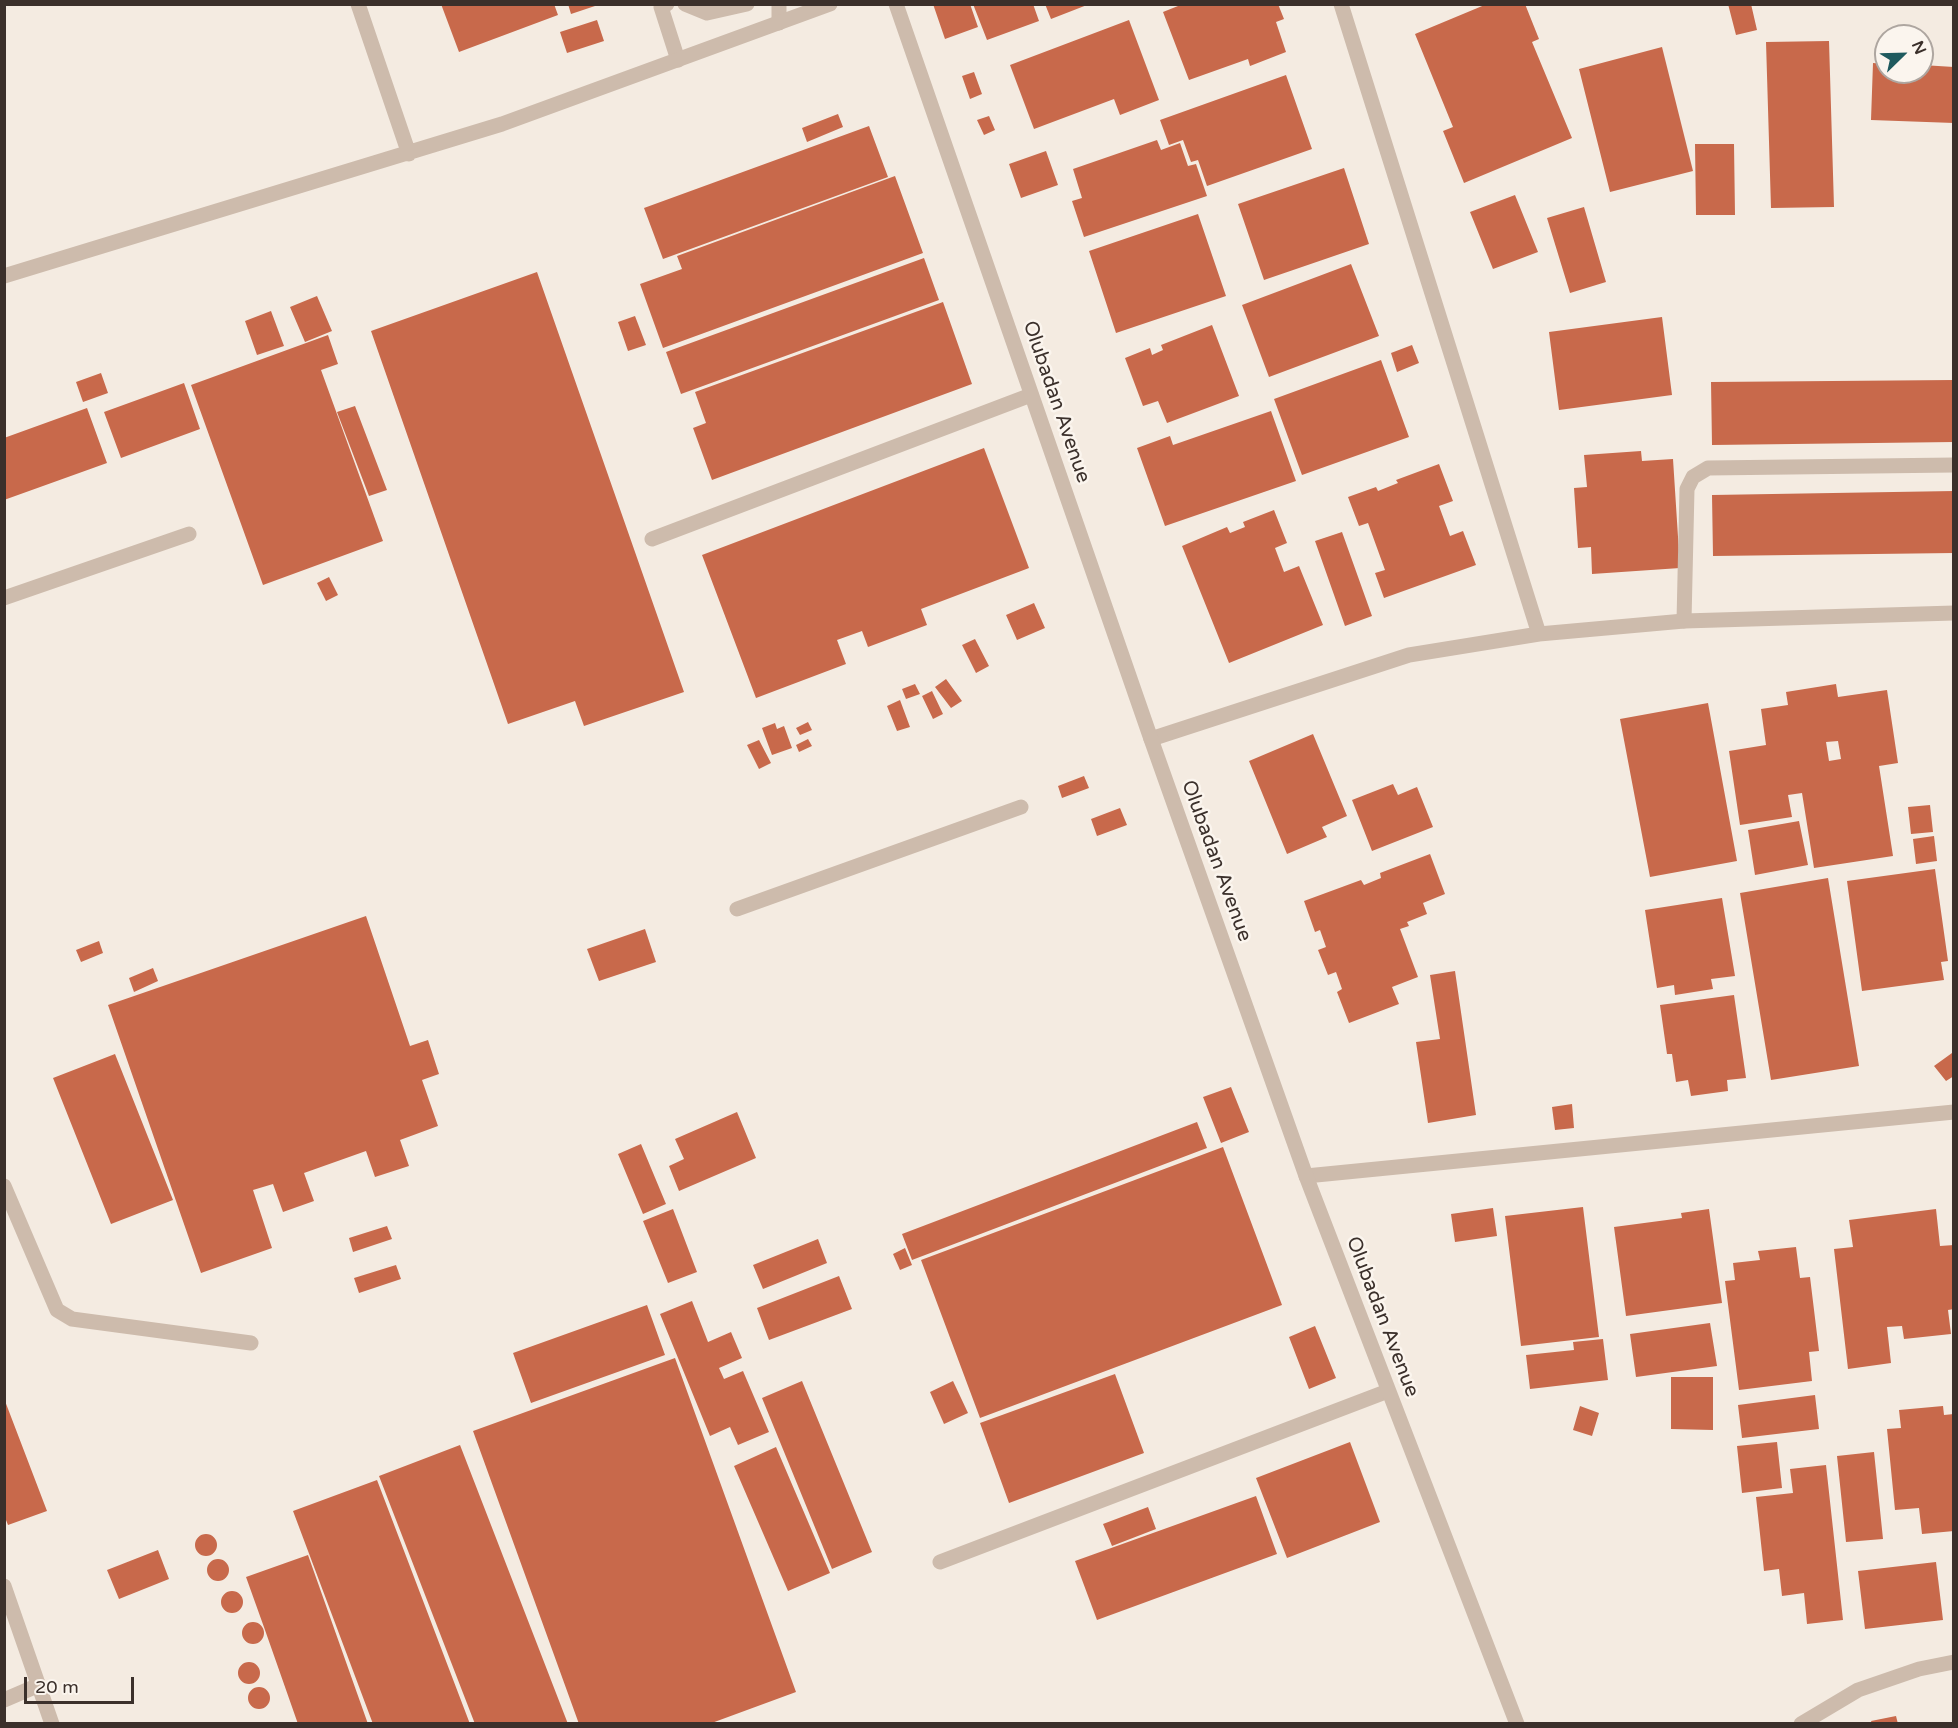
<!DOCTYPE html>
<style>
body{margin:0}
#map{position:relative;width:1958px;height:1728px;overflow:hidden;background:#f4ebe1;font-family:"Varela Round",sans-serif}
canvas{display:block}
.frame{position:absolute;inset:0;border:6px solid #3b302b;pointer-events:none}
.north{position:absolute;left:1874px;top:24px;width:60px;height:60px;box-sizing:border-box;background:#fbf5ee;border:2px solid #aea6a0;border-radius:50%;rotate:67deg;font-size:16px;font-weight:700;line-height:24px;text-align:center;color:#3b302b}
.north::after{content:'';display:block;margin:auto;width:21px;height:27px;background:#1f5a5e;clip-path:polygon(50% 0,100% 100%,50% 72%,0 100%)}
.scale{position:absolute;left:24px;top:1677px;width:110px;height:27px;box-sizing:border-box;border:3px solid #3b302b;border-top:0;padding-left:8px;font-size:18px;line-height:21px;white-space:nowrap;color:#3b302b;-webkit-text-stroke:4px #fbf5ee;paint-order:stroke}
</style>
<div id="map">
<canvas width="1958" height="1728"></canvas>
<div class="frame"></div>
<div class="north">N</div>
<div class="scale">20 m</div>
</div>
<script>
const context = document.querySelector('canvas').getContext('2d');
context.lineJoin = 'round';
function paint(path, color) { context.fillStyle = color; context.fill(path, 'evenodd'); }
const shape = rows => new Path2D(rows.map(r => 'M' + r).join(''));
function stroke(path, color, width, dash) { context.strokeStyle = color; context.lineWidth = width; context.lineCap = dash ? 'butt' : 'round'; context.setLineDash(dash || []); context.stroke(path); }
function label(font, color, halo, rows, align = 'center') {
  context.font = font + ' "Varela Round",sans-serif'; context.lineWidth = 5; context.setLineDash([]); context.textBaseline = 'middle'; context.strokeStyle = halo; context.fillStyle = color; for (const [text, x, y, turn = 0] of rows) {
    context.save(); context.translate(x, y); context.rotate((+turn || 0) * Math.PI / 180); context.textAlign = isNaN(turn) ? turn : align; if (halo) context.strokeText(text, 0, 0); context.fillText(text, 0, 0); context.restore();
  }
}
paint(shape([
 [441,4,554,4,558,15,459,52],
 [568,4,598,4,598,5,571,14],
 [933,4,970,4,978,27,945,39],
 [973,4,1033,4,1039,21,987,40],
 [1045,4,1087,4,1087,5,1051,19],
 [1183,4,1278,4,1284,19,1276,22,1286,52,1250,66,1248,59,1189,80,1163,12],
 [1487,4,1525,4,1539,39,1532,42,1572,138,1464,183,1443,131,1453,127,1415,34],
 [1728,4,1751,4,1757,30,1736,35],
 [597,20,604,41,567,53,560,32],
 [1129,20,1159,100,1120,115,1114,99,1034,129,1010,65],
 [1829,41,1834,207,1771,208,1766,42],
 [1662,47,1693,171,1610,192,1579,69],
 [1873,63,1886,64,1886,72,1922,72,1922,65,1954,67,1954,123,1871,120],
 [974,72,982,94,970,99,962,76],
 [1286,75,1312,149,1207,186,1198,160,1191,162,1183,140,1169,145,1160,120],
 [838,114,843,127,807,142,802,128],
 [989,116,995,130,984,135,977,120],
 [869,126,888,177,663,259,644,208],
 [1157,140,1161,150,1180,143,1188,166,1196,164,1207,196,1084,237,1072,201,1082,198,1073,169],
 [1695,144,1734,144,1735,215,1696,215],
 [1046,151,1058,185,1021,198,1009,164],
 [1344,168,1369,244,1264,280,1238,204],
 [895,176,923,253,663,348,640,284,682,269,677,256],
 [1515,195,1538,252,1493,269,1470,212],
 [1584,207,1606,282,1570,293,1547,218],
 [1198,214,1226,296,1116,333,1089,251],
 [924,258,939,300,681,394,666,352],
 [1351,264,1379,336,1269,377,1242,305],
 [537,272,684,692,584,726,575,701,508,724,371,331],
 [317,296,332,331,305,342,290,307],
 [943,302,972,384,712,480,693,428,706,423,695,392],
 [271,311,284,346,257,355,245,321],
 [635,316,646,345,628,351,618,322],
 [1662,317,1672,395,1559,410,1549,332],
 [1212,325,1239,396,1167,423,1158,401,1143,406,1125,358,1150,348,1152,355,1163,350,1161,345],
 [328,335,338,364,321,370,383,541,263,585,191,385],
 [1412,345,1419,363,1397,372,1391,353],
 [1381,360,1409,437,1302,475,1274,399],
 [101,373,108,393,83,402,76,382],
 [1954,380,1954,442,1712,445,1711,382],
 [184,383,200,429,121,458,104,412],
 [355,406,387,490,369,496,337,412],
 [87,408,107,463,4,500,4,438],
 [1271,411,1296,481,1165,526,1137,448,1170,436,1173,445],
 [984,448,1029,568,921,609,927,625,868,647,862,631,837,640,846,664,756,698,702,555],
 [1641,451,1642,461,1673,459,1680,568,1592,574,1591,547,1578,548,1574,488,1587,487,1584,455],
 [1439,464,1453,501,1439,506,1450,536,1463,531,1476,565,1384,598,1375,573,1385,570,1368,523,1359,526,1348,497,1376,487,1378,491,1398,483,1396,480],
 [1954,491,1954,553,1713,556,1712,495],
 [1274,510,1287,543,1275,548,1284,572,1299,566,1323,625,1229,663,1182,546,1227,527,1230,533,1245,527,1243,522],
 [1342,532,1372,616,1345,626,1315,541],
 [329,577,338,595,326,601,317,583],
 [1034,603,1045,628,1017,640,1006,615],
 [975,639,989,666,976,673,962,645],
 [946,679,962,701,951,708,935,687],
 [915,684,920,694,906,699,902,689],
 [1836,684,1838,697,1887,690,1898,763,1879,766,1893,856,1814,868,1802,793,1788,795,1792,817,1740,825,1729,751,1766,745,1761,709,1788,705,1786,692],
 [1838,741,1841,759,1829,761,1826,742],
 [932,691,943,714,933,719,922,696],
 [900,700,910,727,897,731,887,706],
 [1708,703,1737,861,1650,877,1620,719],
 [808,722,812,730,800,735,796,728],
 [775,723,777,729,784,726,792,748,772,755,762,728],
 [1313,734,1347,816,1322,827,1327,837,1287,854,1249,761],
 [808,739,812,746,799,752,796,745],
 [759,740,771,763,759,769,747,745],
 [1084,776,1089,788,1062,798,1058,786],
 [1393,784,1398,795,1417,787,1433,827,1372,851,1352,800],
 [1930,805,1933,832,1911,834,1908,807],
 [1120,808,1127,825,1097,836,1091,819],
 [1799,821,1808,865,1755,875,1748,830],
 [1934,836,1937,861,1916,864,1913,839],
 [1430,854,1445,894,1423,903,1427,914,1407,922,1409,926,1400,929,1418,977,1392,987,1399,1004,1349,1023,1337,992,1342,989,1336,972,1328,975,1318,950,1326,947,1320,930,1315,932,1304,901,1361,880,1364,885,1381,878,1380,873],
 [1935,869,1948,961,1941,962,1944,980,1862,991,1847,881],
 [1828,878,1859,1066,1771,1080,1740,893],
 [1722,898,1735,976,1711,979,1713,989,1675,995,1674,985,1657,988,1645,910],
 [366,916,410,1046,428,1040,439,1074,422,1080,438,1126,400,1140,409,1166,375,1177,366,1151,304,1173,314,1201,283,1212,273,1184,253,1190,272,1248,201,1273,108,1005],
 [645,929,656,962,599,981,587,949],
 [99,941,103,953,81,962,76,950],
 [153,968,158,981,134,992,129,978],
 [1455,971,1476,1115,1428,1123,1416,1042,1440,1039,1430,975],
 [1734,995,1746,1078,1727,1080,1728,1091,1691,1096,1688,1080,1676,1082,1672,1054,1667,1054,1660,1005],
 [1952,1053,1954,1076,1946,1081,1934,1066],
 [115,1054,173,1200,111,1224,53,1078],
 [1231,1087,1249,1132,1221,1143,1203,1097],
 [1572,1104,1574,1128,1555,1130,1552,1107],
 [737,1112,756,1158,679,1191,669,1166,684,1159,675,1139],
 [1197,1122,1207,1148,912,1260,902,1234],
 [641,1144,666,1204,643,1214,618,1154],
 [1223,1147,1282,1305,980,1418,921,1260],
 [1583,1207,1599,1337,1521,1346,1505,1216],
 [1493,1208,1497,1236,1455,1242,1451,1214],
 [673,1209,697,1272,668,1283,643,1221],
 [1709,1209,1722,1303,1626,1316,1614,1227,1682,1218,1681,1213],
 [1936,1209,1940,1246,1954,1245,1954,1309,1948,1310,1951,1334,1904,1339,1902,1326,1887,1327,1891,1363,1848,1369,1834,1249,1853,1247,1849,1220],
 [387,1226,392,1239,353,1252,349,1238],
 [818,1239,827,1263,763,1289,753,1265],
 [1796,1247,1800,1278,1810,1277,1819,1351,1809,1352,1812,1381,1739,1390,1725,1281,1735,1280,1733,1263,1760,1260,1758,1251],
 [905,1248,912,1265,900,1270,893,1254],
 [396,1265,401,1279,359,1293,354,1278],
 [839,1276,852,1309,769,1340,757,1308],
 [692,1301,708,1342,731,1332,742,1358,719,1368,724,1379,743,1371,769,1432,738,1445,730,1427,710,1436,660,1314],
 [647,1305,665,1355,531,1403,513,1353],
 [1710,1323,1717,1366,1636,1377,1630,1334],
 [1315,1326,1336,1378,1309,1389,1289,1337],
 [1603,1339,1608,1380,1530,1389,1526,1355,1574,1350,1573,1342],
 [675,1358,796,1692,709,1724,579,1724,473,1431],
 [1115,1374,1144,1453,1009,1503,980,1423],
 [1671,1377,1713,1377,1713,1430,1671,1429],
 [802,1381,872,1552,832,1569,762,1398],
 [953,1381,968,1413,944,1424,930,1392],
 [1815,1395,1819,1429,1742,1438,1738,1405],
 [5,1401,47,1511,8,1525,4,1515],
 [1580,1406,1599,1413,1592,1436,1573,1430],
 [1943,1406,1944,1415,1954,1414,1954,1531,1922,1534,1919,1508,1895,1510,1887,1429,1901,1428,1899,1410],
 [1350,1442,1380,1522,1287,1558,1256,1478],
 [1777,1442,1782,1488,1742,1493,1737,1446],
 [460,1445,568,1724,475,1724,379,1476],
 [776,1447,830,1573,788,1591,734,1466],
 [1874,1452,1883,1539,1846,1542,1837,1456],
 [1826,1465,1843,1620,1807,1624,1804,1593,1782,1596,1779,1569,1764,1571,1756,1497,1793,1493,1790,1469],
 [377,1480,470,1724,373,1724,293,1511],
 [1256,1496,1277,1554,1097,1620,1075,1561],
 [1148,1507,1156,1529,1112,1546,1103,1524],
 '195 1545a11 11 0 1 1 22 0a11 11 0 1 1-22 0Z',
 [158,1550,169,1579,119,1599,107,1570],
 [308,1555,368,1724,298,1724,265,1630,246,1577],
 '207 1570a11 11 0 1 1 22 0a11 11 0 1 1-22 0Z',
 [1936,1562,1943,1620,1865,1629,1858,1571],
 '221 1602a11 11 0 1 1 22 0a11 11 0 1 1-22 0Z',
 '242 1633a11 11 0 1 1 22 0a11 11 0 1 1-22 0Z',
 '238 1673a11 11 0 1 1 22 0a11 11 0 1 1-22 0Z',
 '248 1698a11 11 0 1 1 22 0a11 11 0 1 1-22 0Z',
 [1896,1716,1898,1724,1872,1724,1871,1721]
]), '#c8694b');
stroke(shape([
 [667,4,661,7,678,60],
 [685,4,707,13,747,4],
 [779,23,779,4],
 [652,539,1031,395],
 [4,598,189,534],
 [1684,621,1687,489,1693,477,1708,468,1954,465],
 [737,909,1021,807],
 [4,1186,57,1310,72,1319,251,1343],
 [940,1562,1388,1391],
 [4,1700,39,1685]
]), '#cdbbac', 15);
stroke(shape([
 [358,4,409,154],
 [1341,4,1539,634],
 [4,276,502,124,830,4],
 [1151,739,1409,655,1539,634,1684,621,1954,613],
 [1306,1176,1954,1112],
 [4,1586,52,1724],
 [1801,1724,1858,1690,1919,1669,1954,1662]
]), '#cdbbac', 15);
stroke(shape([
 [896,4,1151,739,1306,1176,1517,1724]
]), '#cdbbac', 15);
label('20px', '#3b302b', '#fbf5ee', [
 ["Olubadan Avenue",1056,402,71],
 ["Olubadan Avenue",1216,861,70],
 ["Olubadan Avenue",1382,1317,69]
]);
</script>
